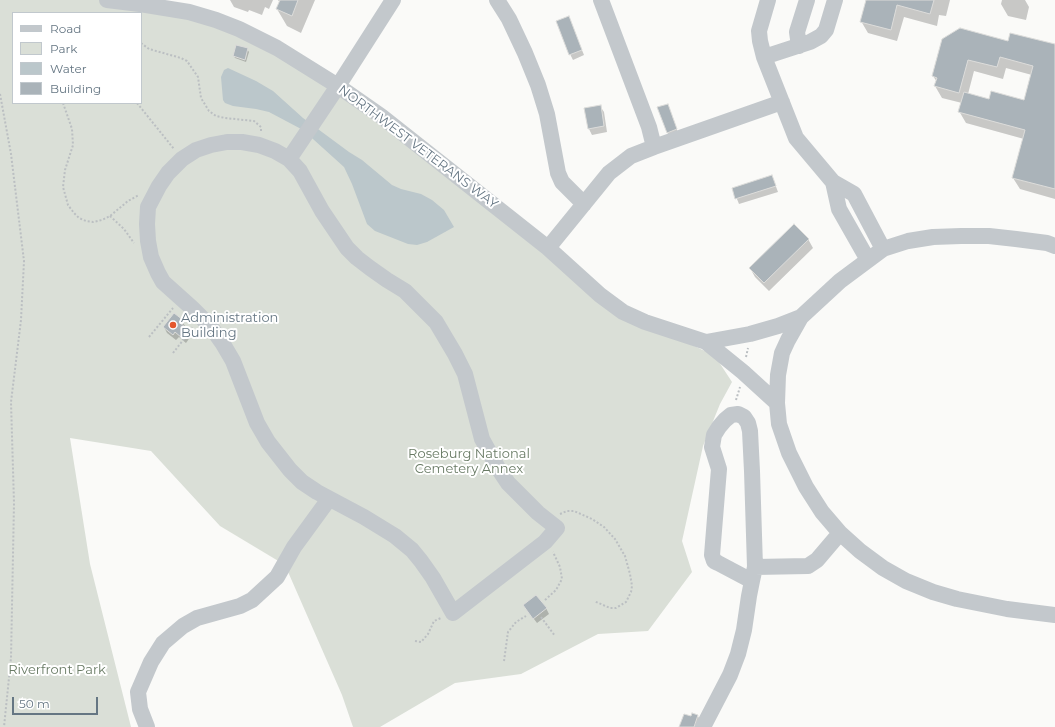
<!DOCTYPE html>
<style>
body{margin:0}
#map{position:relative;width:1055px;height:727px;overflow:hidden;background:#fafaf8;font-family:Montserrat,sans-serif}
canvas{display:block}
.legend{position:absolute;left:12px;top:12px;width:130px;height:92px;box-sizing:border-box;background:#fff;border:1px solid #c1c8cd;margin:0;padding:5px 7px;list-style:none;font-size:12px;color:#657683}
.legend li{display:flex;align-items:center;gap:8px;height:20px}
.legend b{width:20px;border:1px solid #c1c8cd}
.scale{position:absolute;left:12px;top:697px;width:86px;height:18px;box-sizing:border-box;border:2px solid #657683;border-top:0;padding-left:5px;font-size:12px;line-height:14px;white-space:nowrap;color:#657683;-webkit-text-stroke:3px #fff;paint-order:stroke}
</style>
<div id="map">
<canvas width="1055" height="727"></canvas>
<ul class="legend">
<li><b style="height:5px;background:#c3c8cc"></b>Road</li>
<li><b style="height:11px;background:#dadfd7"></b>Park</li>
<li><b style="height:11px;background:#bbc7cb"></b>Water</li>
<li><b style="height:11px;background:#aab3b9"></b>Building</li>
</ul>
<div class="scale">50 m</div>
</div>
<script>
const context = document.querySelector('canvas').getContext('2d');
context.lineJoin = 'round';
function paint(path, color) { context.fillStyle = color; context.fill(path, 'evenodd'); }
const shape = rows => new Path2D(rows.map(r => 'M' + r).join(''));
function stroke(path, color, width, dash) { context.strokeStyle = color; context.lineWidth = width; context.lineCap = dash ? 'butt' : 'round'; context.setLineDash(dash || []); context.stroke(path); }
function label(font, color, halo, rows, align = 'center') {
  context.font = font + ' Montserrat,sans-serif'; context.lineWidth = 4; context.setLineDash([]); context.textBaseline = 'middle'; context.strokeStyle = halo; context.fillStyle = color; for (const [text, x, y, turn = 0] of rows) {
    context.save(); context.translate(x, y); context.rotate((+turn || 0) * Math.PI / 180); context.textAlign = isNaN(turn) ? turn : align; if (halo) context.strokeText(text, 0, 0); context.fillText(text, 0, 0); context.restore();
  }
}
paint(shape([
 [0,0,106,0,240,29,308,67,645,322,715,356,732,382,720,404,703,446,682,541,692,572,648,631,598,634,521,674,455,683,380,727,353,727,342,695,285,565,220,526,151,451,70,438,90,564,131,727,0,727],
 [13,13,141,13,141,103,13,103]
]), '#dadfd7');
paint(shape([
 [228,68,256,81,273,91,303,118,349,152,362,160,392,185,401,189,421,194,432,200,444,210,454,227,427,242,417,245,408,244,375,231,367,224,352,184,344,167,303,130,269,112,256,109,233,106,225,103,223,100,221,77,224,70]
]), '#bbc7cb');
paint(shape([
 [230,0,273,0,269,9,265,7,262,15,249,10,248,12,234,7],
 [278,0,315,0,301,33,287,26,277,9,280,3],
 [867,0,950,0,946,16,939,15,937,26,904,17,897,41,868,33,861,21],
 [1002,0,1025,0,1029,7,1026,20,1008,16,1001,4],
 [571,23,584,55,573,60,570,54],
 [943,40,1055,45,1055,199,1020,189,1013,178,1024,139,966,123,959,111,962,103,942,98,935,86,937,82,933,76],
 [1006,68,1032,75,1025,101,990,100,968,94,974,71,1003,79],
 [247,49,249,52,246,62,235,58,234,56],
 [668,105,679,135,671,138,667,132],
 [600,106,604,112,607,132,592,135,589,129,586,108],
 [772,176,778,192,739,204,733,189],
 [808,239,813,248,769,291,755,277,750,268],
 [182,321,185,326,184,327,188,330,191,336,186,343,179,337,176,340,167,333,164,327],
 [546,608,549,614,537,623,528,611],
 [693,714,698,716,701,722,699,727,681,727,691,718]
]), '#0003');
const building = shape([
 [280,0,298,0,292,16,276,9,280,0],
 [866,0,934,0,930,14,897,5,891,30,860,22,866,0],
 [569,16,582,50,569,55,556,21,569,16],
 [960,28,1008,41,1010,33,1055,44,1055,189,1012,178,1025,130,958,112,964,92,989,99,991,91,1024,100,1033,66,1000,57,997,67,968,60,959,93,934,86,937,78,932,76,942,39,960,28],
 [236,45,248,48,245,60,233,56,236,45],
 [668,104,677,129,667,133,657,107,668,104],
 [601,105,604,126,588,129,584,108,601,105],
 [772,175,776,186,735,199,732,188,772,175],
 [794,224,809,239,764,283,749,268,794,224],
 [174,313,183,320,180,323,189,330,182,338,175,332,173,335,163,327,174,313],
 [536,595,547,608,533,619,523,605,536,595],
 [692,713,698,715,694,727,679,727,684,714,691,716,692,713]
]);
paint(building, '#aab3b9');
stroke(building, '#dcdcda', 1);
stroke(shape([
 [141,43,149,49,181,58,187,61,198,77,201,98,209,111,216,116,225,118,254,121,261,127,261,133],
 [0,94,11,154,24,261,21,320,11,402,14,503,11,658,4,727],
 [63,103,72,129,73,145,65,170,63,187,68,205,74,213,79,218,86,221,93,222,102,220,110,216,128,201,139,195],
 [137,103,174,149],
 [110,216,124,229,134,243],
 [149,337,173,308],
 [173,353,191,330,192,327],
 [746,357,748,348],
 [736,400,740,387],
 [560,514,567,511,574,511,592,519,604,527,615,539,625,556,630,574,632,586,631,592,626,602,616,608,610,608,594,601],
 [545,600,556,590,562,579,560,567,553,552],
 [541,617,555,636],
 [415,641,421,642,428,634,434,621,441,618],
 [504,661,508,632,516,622,526,616]
]), '#bbbfc2', 2, [2, 2]);
stroke(shape([
 [107,0,140,4,189,12,216,20,239,29,277,48,338,86,381,116,548,248,600,295,623,312,645,322,706,342],
 [497,0,509,19,525,53,538,85,547,114,558,173,562,182,584,204],
 [768,0,759,31,760,41,764,57,796,138,833,182,854,194,883,249],
 [799,46,797,32,807,0],
 [764,57,810,42,821,36,826,30,835,0],
 [227,142,242,142,259,145,275,151,289,159,300,171,322,211,347,248,357,258,370,268,387,280,405,291,436,322,455,354,465,374,482,439,498,468,508,483,538,513,557,528,545,542,453,613,433,578,421,561,412,550,395,536,364,517,317,492,302,482,290,470,268,442,257,423,233,361,223,344,211,327,192,308,163,282,158,273,151,257,148,241,147,224,148,207,159,186,168,173,182,159,196,150,211,145,227,142],
 [654,147,782,102],
 [289,159,338,86,393,0],
 [833,182,839,209,868,260],
 [1055,246,1047,243,1016,239,989,236,961,236,933,237,908,241,883,249,840,281,801,317,788,340,782,353,778,375,777,403,779,424,789,453,806,487,822,512,840,533,860,551,883,568,906,581,933,592,957,599,1007,609,1055,615],
 [548,248,609,173,631,156,654,147,649,127,601,0],
 [777,403,743,372,706,342,750,334,778,326,801,317],
 [755,567,808,566,817,560,840,533],
 [147,727,140,709,138,692,151,662,163,643,183,626,197,618,240,606,252,600,277,577,294,547,329,499],
 [703,727,730,675,738,654,744,630,749,596,752,581,755,567,752,471,750,431,748,423,744,417,738,414,731,415,725,420,719,427,714,435,712,447,719,469,712,555,714,561,718,563,752,581]
]), '#c3c8cc', 16);
for (const [x, y, r, color] of [
 [173,325,4,"#e4572e"]
]) { const dot = new Path2D(); dot.arc(x, y, r, 0, 2 * Math.PI); context.fillStyle = color; context.fill(dot); stroke(dot, '#fff', 1.5); }
label('13px', '#657683', '#fff', [
 ["NORTHWEST VETERANS WAY",418,147,37]
]);
label('13px', '#657683', '#fff', [
 ["Administration",181,318],
 ["Building",181,333]
], 'left');
label('13px', '#687a64', '#fff', [
 ["Roseburg National",469,454],
 ["Cemetery Annex",469,469],
 ["Riverfront Park",57,670]
]);
</script>
